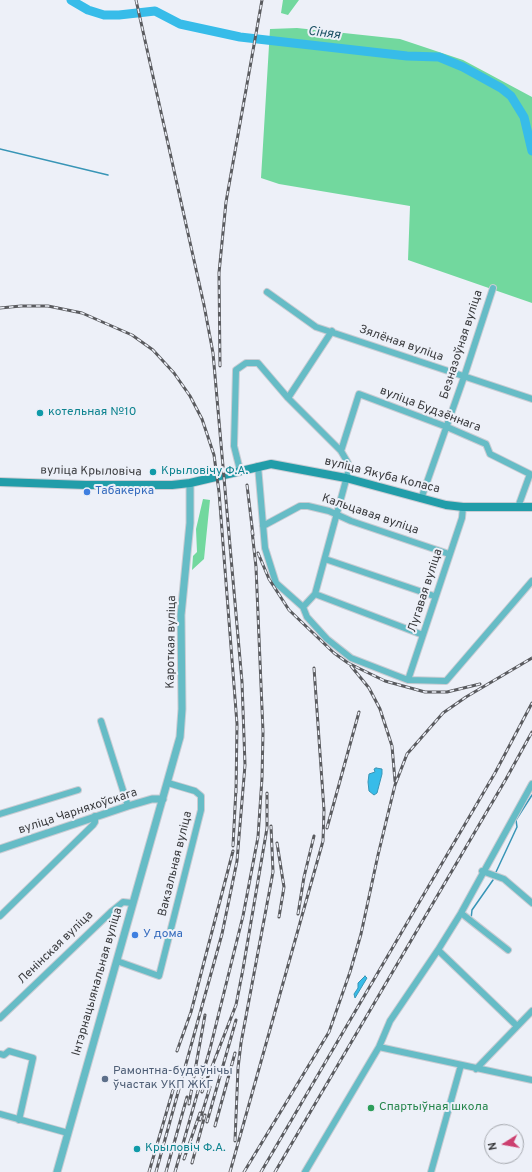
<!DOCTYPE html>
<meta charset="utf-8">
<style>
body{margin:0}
#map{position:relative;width:532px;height:1172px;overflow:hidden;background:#edf0f8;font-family:Overpass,sans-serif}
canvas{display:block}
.north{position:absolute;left:484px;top:1124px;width:40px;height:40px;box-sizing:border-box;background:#edf0f8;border:1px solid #a5a8ae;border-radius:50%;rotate:259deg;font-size:11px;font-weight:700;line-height:16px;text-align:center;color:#3a3b3e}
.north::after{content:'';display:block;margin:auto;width:14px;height:18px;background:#cc3f6f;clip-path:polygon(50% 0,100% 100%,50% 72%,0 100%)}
</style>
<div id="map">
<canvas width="532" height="1172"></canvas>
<div class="north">N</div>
</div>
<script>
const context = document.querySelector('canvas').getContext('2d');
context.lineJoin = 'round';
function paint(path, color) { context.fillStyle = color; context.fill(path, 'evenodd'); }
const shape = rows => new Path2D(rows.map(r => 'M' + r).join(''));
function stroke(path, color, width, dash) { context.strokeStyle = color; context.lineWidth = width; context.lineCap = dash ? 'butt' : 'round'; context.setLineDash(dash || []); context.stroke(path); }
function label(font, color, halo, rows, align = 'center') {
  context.font = font + ' Overpass,sans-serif'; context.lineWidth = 4; context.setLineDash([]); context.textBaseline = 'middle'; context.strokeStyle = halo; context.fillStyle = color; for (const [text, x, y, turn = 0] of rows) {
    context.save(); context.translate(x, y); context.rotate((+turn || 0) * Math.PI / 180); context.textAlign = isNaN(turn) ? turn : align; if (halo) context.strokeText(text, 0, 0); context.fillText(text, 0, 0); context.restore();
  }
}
paint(shape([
 [283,0,299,0,288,15,281,13],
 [297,28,400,39,463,60,532,97,532,303,408,260,410,206,279,184,261,178,270,29],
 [203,499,210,500,204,559,192,570,193,556,197,552,196,529]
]), '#72d89e');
const water = shape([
 [376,768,382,769,382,774,377,793,374,795,369,791,368,782,369,774,375,772,374,769,376,768],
 [365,976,367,978,355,998,354,994,358,988,358,983,365,976]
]);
paint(water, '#37bce9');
stroke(water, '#3895b6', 1);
stroke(shape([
 [0,149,108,175],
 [496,872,517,827,516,820,532,795],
 [471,919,472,910,493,880]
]), '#3895b6', 1.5);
stroke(shape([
 [71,0,88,10,104,15,119,15,155,11,180,24,240,37,407,56,439,57,463,67,501,88,511,96,524,117,532,151]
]), '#37bce9', 9);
const minor = shape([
 [267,292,316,327,532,399],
 [288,398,332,331],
 [341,451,359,394,447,427,486,444,490,454,530,474,518,507],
 [258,466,265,548,276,583,303,607,307,617,327,639,351,658,408,680,446,681,532,581],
 [240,470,234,446,236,370,246,363,258,363,288,398,341,451,348,463,349,469,315,594,303,607],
 [421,499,464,377,493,288],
 [263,526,300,506,308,506,329,511,351,521,449,554],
 [325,559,434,596],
 [315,594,423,635],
 [408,680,462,518,463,507],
 [101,721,128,806],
 [0,814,78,790],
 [482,871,504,879,532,903],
 [461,913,508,950],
 [0,916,93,825,95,822,95,816],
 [438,950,517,1026],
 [117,961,159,976,201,810,201,796,195,791,168,783],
 [0,1018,112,911,123,902,132,903],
 [379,1047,532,1080],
 [0,1054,4,1055,9,1051,33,1058,19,1120],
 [476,1069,532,1011],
 [0,1114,68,1133],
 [305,1172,379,1047,390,1021,438,950,461,913,532,784],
 [431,1172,461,1065]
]);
const tertiary = shape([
 [0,849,128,806,152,799,163,799],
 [57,1172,180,737,182,709,181,615,190,523,190,483]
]);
const secondary = shape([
 [0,482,86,485,172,485,190,483,271,464,346,478,446,505,463,507,532,507]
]);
stroke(minor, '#c9ccd3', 8);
stroke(tertiary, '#c9ccd3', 9);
stroke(secondary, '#c9ccd3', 10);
stroke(minor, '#66bcc6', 6);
stroke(tertiary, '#66bcc6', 7);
stroke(secondary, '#219da9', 8);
const rail = shape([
 [136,0,204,305,213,353,242,682,245,765,237,861,222,934,156,1172],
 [0,308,21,306,48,306,82,313,132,335,153,350,174,373,190,396,202,419,214,455,219,492,237,724,236,793],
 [220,366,219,273,226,202,262,0],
 [247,485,253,535],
 [258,553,269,579,289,610,334,653,348,663,385,681,425,692,447,692,480,684],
 [351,666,369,688,380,709,392,746,395,781],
 [327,828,359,712],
 [277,843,284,887,279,917],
 [233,846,236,788],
 [298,914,304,877,314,836],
 [177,1051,191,1012,233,851],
 [202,1092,236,1005,243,969,267,828,267,793],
 [189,1104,205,1015],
 [200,1120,210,1087],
 [207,1122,236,1020],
 [215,1126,235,1053],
 [235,1141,238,1068,241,1043,273,872,271,826],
 [184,1159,200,1113],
 [192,1163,205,1115],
 [149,1172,173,1090],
 [166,1172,187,1097],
 [175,1172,210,1049,243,916,258,837,262,778,263,732,256,567,252,531],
 [230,1172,323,841,324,810,314,668],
 [244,1172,329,1032,350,972,361,934,378,855,395,785,407,754,443,713,466,697,532,658],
 [261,1172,495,773,532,703],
 [275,1172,506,779,532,732]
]);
stroke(rail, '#5a5b5f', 3);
stroke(rail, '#edf0f8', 1.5, [4.5]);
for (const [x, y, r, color] of [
 [40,413,4,"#0f9aa8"],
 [153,472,4,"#0f9aa8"],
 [87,492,4,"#3f7fe0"],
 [135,935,4,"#3f7fe0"],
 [105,1079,4,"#5c6f8a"],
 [371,1108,4,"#2e9e5b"],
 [137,1149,4,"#0f9aa8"]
]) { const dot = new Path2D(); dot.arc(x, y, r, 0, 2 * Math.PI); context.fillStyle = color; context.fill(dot); stroke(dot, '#edf0f8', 1.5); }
label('12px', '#3a3b3e', '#edf0f8', [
 ["Зялёная вуліца",401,344,19],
 ["Безназоўная вуліца",462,345,-72],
 ["вуліца Будзённага",430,410,21],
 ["вуліца Крыловіча",91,472,1],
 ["вуліца Якуба Коласа",382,476,14],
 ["Кальцавая вуліца",370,515,19],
 ["Лугавая вуліца",426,591,-72],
 ["Кароткая вуліца",172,642,-89],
 ["вуліца Чарняхоўскага",78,812,-18],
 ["Вакзальная вуліца",176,864,-76],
 ["Ленінская вуліца",56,948,-44],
 ["Інтэрнацыянальная вуліца",98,982,-74]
]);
label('12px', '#0d838f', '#edf0f8', [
 ["котельная №10",48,413],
 ["Крыловічу Ф.А.",161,472],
 ["Крыловіч Ф.А.",145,1149]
], 'left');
label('12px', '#366cbe', '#edf0f8', [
 ["Табакерка",95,492],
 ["У дома",143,935]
], 'left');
label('12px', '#4e5e75', '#edf0f8', [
 ["Рамонтна-будаўнічы",113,1072],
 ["ўчастак УКП ЖКГ",113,1086]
], 'left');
label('12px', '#27864d', '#edf0f8', [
 ["Спартыўная школа",379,1108]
], 'left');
label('italic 13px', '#1f5366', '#edf0f8', [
 ["Сіняя",324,34,7]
]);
</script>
